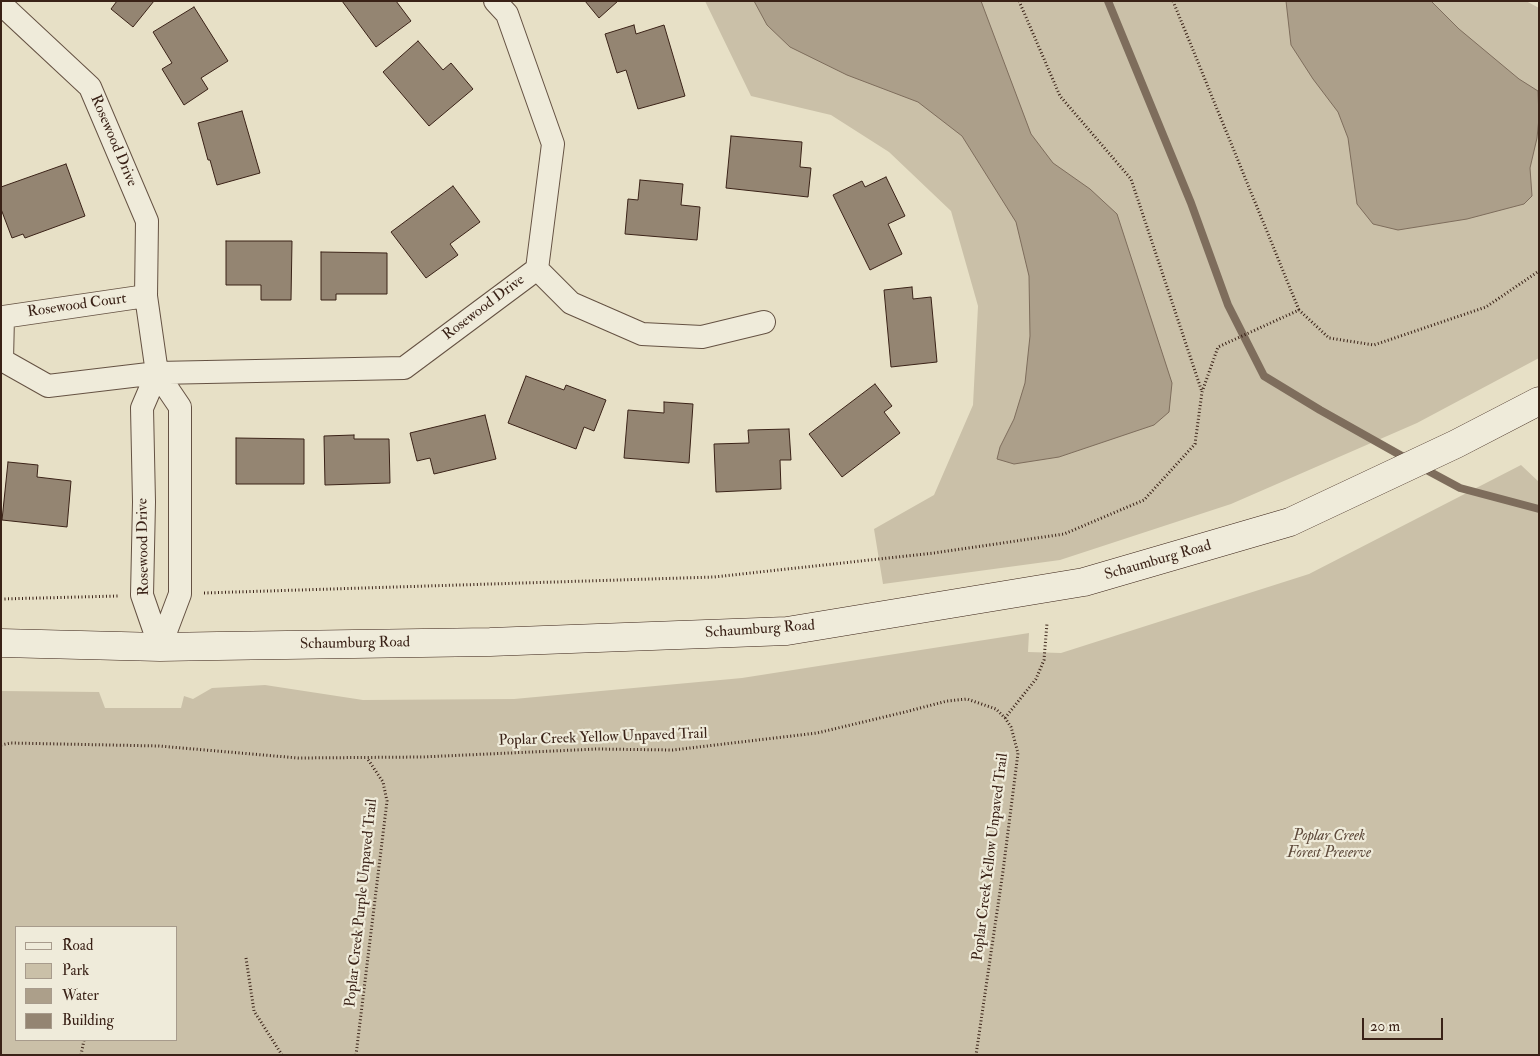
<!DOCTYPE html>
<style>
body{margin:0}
#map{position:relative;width:1540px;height:1056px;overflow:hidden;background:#e7e0c6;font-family:"IM FELL Double Pica",serif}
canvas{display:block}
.frame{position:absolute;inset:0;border:2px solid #3a2217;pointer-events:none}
.legend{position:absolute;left:15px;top:926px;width:162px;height:115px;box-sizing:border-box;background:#efebda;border:1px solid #a79b8c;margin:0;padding:6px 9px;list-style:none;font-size:15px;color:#3a2217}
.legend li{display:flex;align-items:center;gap:10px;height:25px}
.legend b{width:25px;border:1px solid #a79b8c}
.scale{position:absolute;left:1362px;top:1018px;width:81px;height:22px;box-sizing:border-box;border:2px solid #3a2217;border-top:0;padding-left:6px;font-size:15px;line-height:18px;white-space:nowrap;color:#3a2217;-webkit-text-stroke:4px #efebda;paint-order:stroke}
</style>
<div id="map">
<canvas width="1540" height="1056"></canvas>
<div class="frame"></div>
<ul class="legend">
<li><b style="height:6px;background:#efebda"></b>Road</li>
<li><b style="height:14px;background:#cac0a8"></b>Park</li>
<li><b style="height:14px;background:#ac9f8a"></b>Water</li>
<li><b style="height:14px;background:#948572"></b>Building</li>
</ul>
<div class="scale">20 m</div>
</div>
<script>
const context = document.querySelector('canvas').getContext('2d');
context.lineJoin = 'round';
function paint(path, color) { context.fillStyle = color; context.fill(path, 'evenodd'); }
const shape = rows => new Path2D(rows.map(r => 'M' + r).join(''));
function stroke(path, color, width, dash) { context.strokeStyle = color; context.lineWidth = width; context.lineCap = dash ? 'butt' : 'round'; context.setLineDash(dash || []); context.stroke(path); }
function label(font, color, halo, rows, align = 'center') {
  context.font = font + ' "IM FELL Double Pica",serif'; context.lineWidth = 4.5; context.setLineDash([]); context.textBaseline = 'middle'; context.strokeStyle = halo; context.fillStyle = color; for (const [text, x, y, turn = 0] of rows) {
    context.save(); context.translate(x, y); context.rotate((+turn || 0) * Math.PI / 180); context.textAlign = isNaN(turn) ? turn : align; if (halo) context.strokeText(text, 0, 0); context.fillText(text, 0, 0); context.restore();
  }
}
paint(shape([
 [705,1,1526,1,1539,8,1539,358,1417,423,1231,504,1060,560,883,584,874,529,934,495,973,405,978,306,951,211,889,152,831,115,751,96],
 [1521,465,1539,482,1539,1055,1,1055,1,691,99,692,105,708,181,708,184,696,193,699,212,688,265,685,363,700,514,699,742,678,1029,633,1028,652,1061,653,1309,574],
 [16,927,176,927,176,1040,16,1040]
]), '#cac0a8');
const water = shape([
 [754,1,981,1,1031,134,1053,163,1090,189,1117,214,1172,383,1169,412,1154,425,1059,457,1014,464,997,459,1000,447,1014,419,1025,383,1030,336,1029,276,1016,222,962,136,918,102,847,75,790,47,767,25,754,1],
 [1286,1,1431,1,1459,29,1519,79,1538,91,1539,118,1537,138,1530,168,1532,196,1524,204,1467,219,1398,230,1373,224,1357,204,1348,138,1338,112,1313,79,1291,45,1286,1]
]);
paint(water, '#ac9f8a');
stroke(water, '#7e6d5c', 1);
stroke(shape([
 [1108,1,1191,203,1228,305,1264,376,1320,410,1409,460],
 [1421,467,1460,488,1539,509]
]), '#7e6d5c', 8);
const building = shape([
 [117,1,154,1,133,27,111,9,117,1],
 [342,1,396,1,411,21,376,47,342,1],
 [585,1,618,1,599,18,585,1],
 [194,7,228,61,201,78,208,89,184,105,162,69,172,63,153,32,194,7],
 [634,25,636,34,664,25,685,96,638,109,626,70,617,73,605,34,634,25],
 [418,41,443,70,451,63,473,89,429,126,383,72,418,41],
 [242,111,260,173,217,185,210,160,208,160,198,123,242,111],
 [731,136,802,142,800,167,811,168,808,197,726,188,731,136],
 [66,164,85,216,25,238,23,234,12,238,1,209,1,187,66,164],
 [886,177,905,216,888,224,902,254,870,270,833,195,862,181,865,187,886,177],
 [640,180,683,184,681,205,700,207,697,240,625,234,628,199,638,200,640,180],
 [453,186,480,222,450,244,458,255,426,278,391,232,453,186],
 [226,241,292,241,291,300,261,300,261,285,226,285,226,241],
 [321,252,387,253,387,294,336,294,336,300,321,300,321,252],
 [912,287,913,299,931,297,937,362,891,367,884,290,912,287],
 [526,376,564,390,566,385,606,400,594,431,584,427,576,449,508,423,526,376],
 [875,384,892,406,884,412,900,433,842,477,809,434,875,384],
 [664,402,693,404,689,463,624,458,628,410,664,413,664,402],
 [485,415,496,459,434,474,430,458,417,461,410,433,485,415],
 [789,429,791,460,780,460,781,489,716,492,714,444,749,443,748,430,789,429],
 [354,435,354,439,389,439,390,483,325,485,324,436,354,435],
 [236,438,304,439,304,484,236,484,236,438],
 [8,462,38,465,37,477,71,481,67,527,2,520,8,462]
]);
paint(building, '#948572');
stroke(building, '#3a2217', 1);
const minor = shape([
 [1,4,90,87,147,221,146,296,157,373,404,368,537,269,553,144,507,14,495,1],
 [537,269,571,303,642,334,702,337,764,322],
 [146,296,3,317,2,360,48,386,157,373],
 [157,373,180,407,180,594,160,647],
 [157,373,142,408,144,502,142,595,160,647]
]);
const secondary = shape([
 [1,643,160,647,218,646,490,642,787,631,1084,582,1290,522,1456,444,1539,401]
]);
stroke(minor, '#655243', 24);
stroke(secondary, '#3a2217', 29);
stroke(shape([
 [1019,1,1060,96,1131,179,1202,392],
 [1173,1,1299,310],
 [204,593,714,577,934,553,1064,534,1144,500,1195,444,1202,392,1218,347,1299,310,1329,338,1374,345,1486,307,1539,271],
 [1,599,118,596],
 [1005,718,1036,679,1044,660,1047,623],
 [1,745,11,743,159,746,298,758,422,757,597,749,673,750,817,733,905,712,947,701,967,699,996,709,1005,718,1011,727,1018,753,1003,871,976,1055],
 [246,958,254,1011,282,1055],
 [81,1055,84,1040],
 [356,1055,387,801,383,782,367,758]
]), '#3a2217', 3, [1, 2.5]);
stroke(minor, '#efebda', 22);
stroke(secondary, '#efebda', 28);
label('15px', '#3a2217', '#efebda', [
 ["Rosewood Drive",113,141,67],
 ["Rosewood Court",77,306,-8],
 ["Rosewood Drive",484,308,-37],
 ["Rosewood Drive",144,547,-91],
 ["Schaumburg Road",1158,561,-16],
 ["Schaumburg Road",760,630,-4],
 ["Schaumburg Road",355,644,-1],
 ["Poplar Creek Yellow Unpaved Trail",603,738,-2],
 ["Poplar Creek Yellow Unpaved Trail",991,857,-83],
 ["Poplar Creek Purple Unpaved Trail",362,903,-84]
]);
label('italic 15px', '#5e4a3b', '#efebda', [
 ["Poplar Creek",1329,837],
 ["Forest Preserve",1329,854]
]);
</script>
